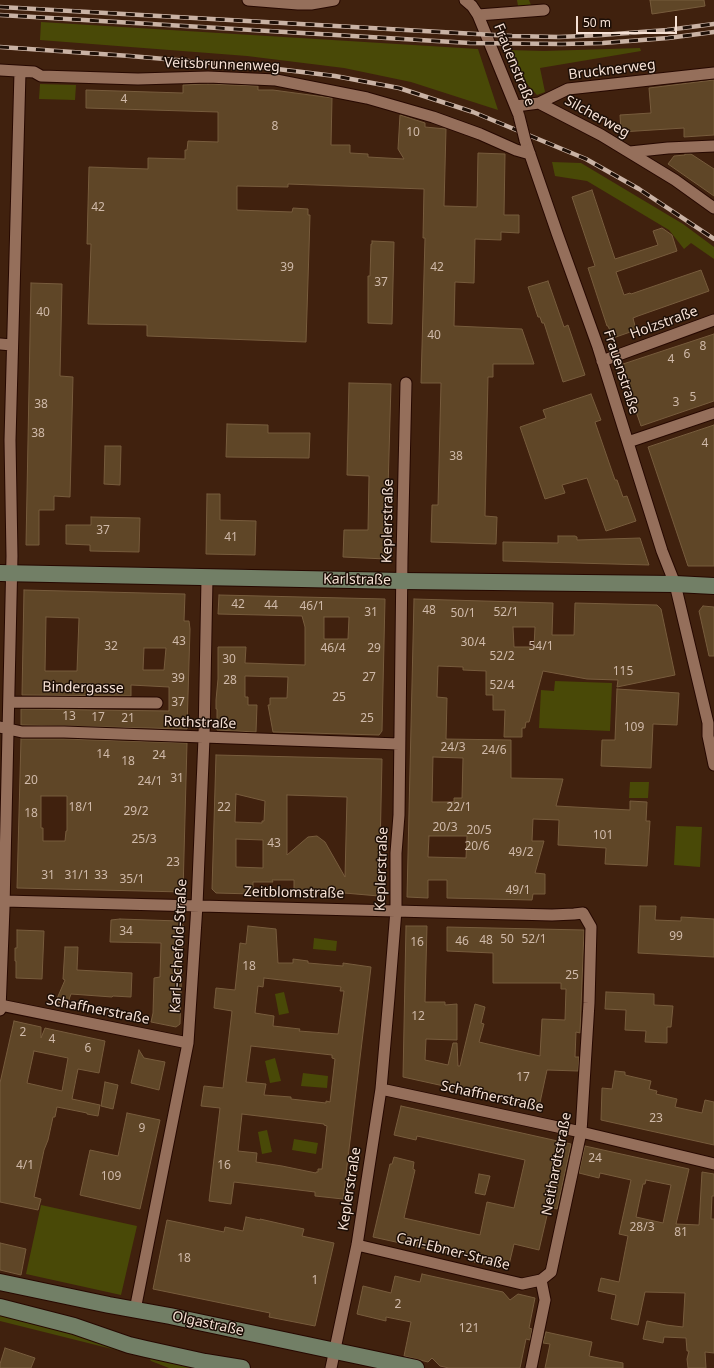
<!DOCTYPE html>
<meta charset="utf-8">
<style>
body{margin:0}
#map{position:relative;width:714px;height:1368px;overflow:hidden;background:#40210e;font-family:"Noto Sans",sans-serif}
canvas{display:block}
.scale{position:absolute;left:576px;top:16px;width:101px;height:18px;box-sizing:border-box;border:2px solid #f6e1d5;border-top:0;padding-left:5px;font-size:12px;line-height:14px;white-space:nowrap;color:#f6e1d5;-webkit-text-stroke:3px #1d0f07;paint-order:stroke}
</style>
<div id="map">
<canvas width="714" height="1368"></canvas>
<div class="scale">50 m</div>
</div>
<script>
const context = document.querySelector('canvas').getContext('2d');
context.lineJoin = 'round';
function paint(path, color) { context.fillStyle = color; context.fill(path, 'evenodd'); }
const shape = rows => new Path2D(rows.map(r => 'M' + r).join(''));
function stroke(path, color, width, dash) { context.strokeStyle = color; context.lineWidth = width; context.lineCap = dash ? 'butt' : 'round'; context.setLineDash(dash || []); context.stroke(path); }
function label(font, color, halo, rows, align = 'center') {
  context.font = font + ' "Noto Sans",sans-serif'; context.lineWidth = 3; context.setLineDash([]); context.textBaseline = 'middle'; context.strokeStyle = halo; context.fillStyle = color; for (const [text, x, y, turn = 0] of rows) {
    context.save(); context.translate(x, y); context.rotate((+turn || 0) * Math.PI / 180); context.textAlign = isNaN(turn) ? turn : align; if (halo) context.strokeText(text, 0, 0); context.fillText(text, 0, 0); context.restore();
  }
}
paint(shape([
 [517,0,529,0,531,5,518,6],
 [41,22,478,49,498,110,411,82,344,68,247,56,40,40],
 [640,48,641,51,540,68,545,92,537,95,516,72,508,50,544,51],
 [40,84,76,85,75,100,39,99],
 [552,162,581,163,683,224,714,247,714,259,691,243,684,249,669,230,587,181,555,176],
 [555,681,612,683,610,731,539,728,541,690,554,691],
 [630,782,649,782,648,798,629,798],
 [676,826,702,827,700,867,674,865],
 [314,938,337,941,336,951,313,949],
 [284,992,289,1013,279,1015,275,994],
 [275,1058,281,1081,270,1083,265,1061],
 [303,1073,328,1076,327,1088,301,1086],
 [267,1130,272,1152,262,1154,258,1132],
 [294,1139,318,1143,316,1154,292,1150],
 [41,1205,137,1226,121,1295,26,1274],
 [0,1313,55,1326,128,1353,0,1321],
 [149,1358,202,1368,169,1368,151,1361]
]), '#494907');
const building = shape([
 [650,0,704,0,705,6,652,14,650,0],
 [714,80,714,135,684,137,684,128,621,132,620,115,651,113,649,88,714,80],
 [208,84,258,86,258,90,273,90,332,98,331,145,350,145,350,153,368,154,368,157,404,159,398,149,400,115,425,123,425,127,446,129,444,206,477,207,478,153,505,154,504,215,519,215,519,233,501,232,501,240,475,239,474,283,455,282,454,326,522,329,534,364,493,364,493,377,488,377,485,516,497,517,496,544,431,542,432,505,438,505,441,383,421,383,425,238,423,238,424,189,288,184,288,187,237,186,237,210,292,212,293,208,308,209,308,215,310,215,309,249,306,342,147,336,147,325,88,324,91,244,87,244,89,167,148,169,148,158,185,159,185,150,187,150,188,141,218,142,218,112,86,108,86,90,183,93,183,85,208,84],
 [685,154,691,154,714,169,714,196,668,164,674,156,685,155,685,154],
 [592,190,615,259,658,245,653,231,662,228,672,235,677,251,616,272,624,295,630,293,631,294,701,270,709,291,638,316,633,318,636,330,613,338,608,326,607,326,588,268,595,266,572,197,592,190],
 [372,241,394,242,392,324,368,323,368,276,370,276,371,244,372,244,372,241],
 [548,281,564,327,568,325,585,375,563,382,544,323,542,323,540,317,538,317,528,287,548,281],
 [31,283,62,284,60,376,73,377,70,497,54,496,54,510,39,510,39,545,26,545,31,283],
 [714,334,714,401,641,426,620,365,714,334],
 [349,383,391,384,386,559,343,557,344,530,368,530,369,476,347,475,349,383],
 [591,394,601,420,595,422,615,480,617,480,623,497,627,496,636,521,606,531,587,478,562,485,565,493,545,499,520,427,546,418,543,410,591,394],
 [227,424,268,425,268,433,310,433,309,458,226,457,227,424],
 [714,425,714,566,688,566,648,447,714,425],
 [105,446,121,446,120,485,104,484,105,446],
 [207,494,220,494,220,520,256,521,255,555,206,554,207,494],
 [91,517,140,518,139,552,90,551,90,545,66,544,66,525,91,525,91,517],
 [558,536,575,536,577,537,577,540,640,538,649,565,503,561,503,542,558,543,558,536],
 [24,590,185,594,184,621,189,621,190,629,187,729,21,725,21,709,169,711,169,687,131,685,131,696,22,695,24,590],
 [46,617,79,618,77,671,45,671,46,617],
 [144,648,166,648,164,670,143,670,144,648],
 [219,595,385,599,382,731,379,735,273,732,268,705,270,705,270,698,287,698,288,677,245,676,245,697,248,697,248,705,257,705,256,732,217,730,217,709,216,709,216,700,218,679,218,647,246,647,245,663,305,665,305,627,302,616,218,614,219,595],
 [324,617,349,617,348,639,324,639,324,617],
 [414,599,553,603,552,635,574,635,575,603,657,605,661,609,675,675,617,687,618,680,587,679,543,671,529,722,526,722,525,728,522,728,522,737,504,737,505,710,493,710,493,695,486,695,486,671,463,670,463,667,438,666,437,697,447,698,446,739,511,740,511,778,563,779,556,806,630,810,630,801,647,802,646,821,650,821,647,866,605,864,606,848,558,845,559,820,533,819,532,841,544,841,535,873,545,874,545,894,533,894,532,900,447,898,447,880,428,880,428,898,407,897,414,599],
 [513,627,535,627,534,647,514,647,513,627],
 [433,757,463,758,462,798,454,798,454,802,432,802,433,757],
 [429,836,467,836,466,858,428,857,429,836],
 [703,606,714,607,714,656,709,656,699,611,703,606],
 [617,689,679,693,677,725,653,724,651,768,601,766,602,740,615,740,617,689],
 [21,739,64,739,187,743,183,892,17,888,21,739],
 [41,796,67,796,67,831,66,831,65,841,43,841,43,828,41,828,41,796],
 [216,755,382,759,379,896,321,891,306,895,294,894,294,880,272,880,273,882,253,882,253,894,216,893,212,889,216,755],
 [236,794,265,801,264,821,262,821,262,823,235,822,236,794],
 [287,795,347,797,345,877,325,842,317,836,308,837,287,855,287,795],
 [236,839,263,840,263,868,236,867,236,839],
 [640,906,656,906,655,920,681,921,681,917,714,919,714,957,638,953,640,906],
 [120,919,179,921,183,925,180,1024,176,1027,151,1022,153,1013,154,978,160,977,161,943,110,942,111,920,120,919],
 [248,926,276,929,278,963,293,963,293,959,308,961,308,963,343,966,343,963,371,967,343,1199,315,1196,315,1192,234,1182,231,1204,209,1201,220,1108,201,1106,204,1086,223,1088,232,1011,214,1008,216,988,235,990,240,943,246,944,248,926],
 [264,978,341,987,340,991,344,991,338,1034,299,1031,300,1029,273,1026,274,1016,255,1013,258,986,263,987,264,978],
 [251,1046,332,1055,332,1058,335,1059,330,1102,326,1101,326,1103,291,1099,291,1097,264,1095,266,1084,246,1082,251,1046],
 [242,1114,324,1124,324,1125,327,1126,322,1169,318,1169,318,1172,316,1172,316,1173,282,1166,256,1162,257,1153,238,1151,242,1114],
 [406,926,427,926,425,1002,445,1002,445,1005,457,1004,457,1040,426,1039,425,1060,448,1065,453,1043,457,1043,458,1066,460,1066,475,1004,485,1007,481,1023,484,1024,479,1042,540,1056,542,1019,565,1020,566,989,561,989,561,983,493,983,493,953,447,951,447,927,584,930,580,1033,576,1032,575,1057,579,1057,578,1071,547,1070,539,1107,403,1077,406,926],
 [17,930,44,931,42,979,16,978,16,961,15,961,15,948,17,948,17,930],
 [65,947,78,947,77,970,132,973,131,997,113,996,112,997,71,994,67,1005,56,1001,65,980,63,979,65,947],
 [606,992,654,994,654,1005,673,1006,671,1027,667,1027,667,1043,645,1042,646,1031,625,1030,626,1010,605,1009,606,992],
 [14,1021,41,1027,41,1038,45,1028,105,1041,99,1073,78,1069,72,1099,100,1105,98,1116,87,1114,87,1113,57,1107,55,1117,53,1117,48,1140,44,1150,34,1197,41,1199,38,1210,0,1202,0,1083,14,1021],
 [34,1051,68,1058,62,1091,27,1083,34,1051],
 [139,1050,144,1058,165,1062,159,1090,131,1083,139,1050],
 [615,1071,625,1072,625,1075,651,1081,649,1089,657,1091,656,1094,677,1099,675,1107,702,1113,705,1100,714,1102,714,1145,601,1120,602,1088,612,1089,615,1071],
 [105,1082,118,1085,113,1109,101,1106,105,1082],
 [401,1106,571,1144,557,1209,549,1207,539,1250,514,1244,508,1269,474,1262,475,1257,446,1249,446,1253,373,1237,390,1164,392,1164,394,1157,414,1162,413,1169,415,1170,404,1218,480,1235,487,1202,514,1208,525,1160,417,1136,416,1140,394,1135,401,1106],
 [127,1113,160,1120,140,1209,80,1195,90,1150,118,1156,127,1113],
 [585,1146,689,1169,676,1224,699,1225,702,1172,714,1174,714,1196,712,1196,711,1219,714,1219,714,1353,705,1352,706,1368,688,1368,687,1359,689,1351,687,1351,686,1338,664,1337,663,1343,643,1339,647,1321,666,1325,683,1327,685,1293,645,1292,638,1325,611,1319,616,1295,598,1291,601,1278,619,1282,628,1236,619,1234,631,1180,600,1173,599,1178,579,1173,585,1146],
 [646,1180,671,1185,663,1223,636,1217,643,1184,645,1184,646,1180],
 [479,1174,490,1176,485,1195,475,1193,479,1174],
 [246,1217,260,1220,260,1219,304,1229,302,1236,334,1243,315,1326,269,1317,270,1313,153,1289,167,1220,224,1232,225,1227,243,1231,246,1217],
 [0,1243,26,1249,21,1275,0,1270,0,1243],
 [422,1274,503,1292,510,1300,518,1294,535,1298,529,1328,532,1329,530,1340,526,1339,520,1368,449,1368,440,1366,432,1358,428,1362,404,1356,411,1322,386,1317,386,1321,357,1314,363,1286,391,1293,395,1276,420,1282,422,1274],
 [546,1332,592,1342,589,1356,623,1363,623,1368,545,1368,550,1344,543,1343,546,1332],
 [5,1348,35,1358,31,1368,0,1368,0,1364,5,1348]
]);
paint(building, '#5f4627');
stroke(building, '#775c3d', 1);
const street = shape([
 [248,0,298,4,311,4,334,0],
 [465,0,472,6,478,15,518,113],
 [478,15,544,10],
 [0,70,34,72,41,76,138,79,208,77,276,80,367,98,433,117,480,134,516,150,530,154],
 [539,103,601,135,675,180,714,208],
 [516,106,539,103,568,89,714,73],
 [525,140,557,233,598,347,662,551,675,584,708,723,708,736,714,765],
 [630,152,668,148,714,146],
 [0,344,12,345],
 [602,361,714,320],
 [628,442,714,413],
 [9,702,157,703],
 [0,727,22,732,64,732,399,744],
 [4,901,552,915,574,914,583,913,591,927,589,1003,581,1132,551,1272,541,1280,522,1284,357,1245],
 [0,1005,188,1043],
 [0,1010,4,908,12,556,10,440,20,72],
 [381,1089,581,1132,714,1164],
 [135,1310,188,1043,197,905,204,738,207,578],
 [331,1368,357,1245,381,1089,389,997,396,910,396,853,399,815,402,558,406,383],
 [531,1368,545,1300,541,1280]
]);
const secondary = shape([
 [0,573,402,581,675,584,714,586],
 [0,1282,109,1305,170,1316,416,1368],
 [0,1307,74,1326,129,1345,146,1349,205,1362,242,1368]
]);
stroke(street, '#260800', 13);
stroke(secondary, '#260800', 18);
stroke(street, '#956f5b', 11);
stroke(secondary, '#727f66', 16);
const rail = shape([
 [0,7,512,36,559,37,602,35,667,30,714,24],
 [0,15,470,43,562,44,603,43,668,38,714,32],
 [0,47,130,56,269,68,335,76,399,88,473,112,586,159,639,189,714,239]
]);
stroke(rail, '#c9b2a4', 4.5);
stroke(rail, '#1d0f07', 3, [9]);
const streetBridge = shape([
 [519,116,525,140]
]);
stroke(streetBridge, '#260800', 13, []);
stroke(streetBridge, '#956f5b', 11);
label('12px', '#d0baaa', null, [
 ["4",124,100],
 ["8",275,127],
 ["10",413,133],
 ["42",98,208],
 ["39",287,268],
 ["42",437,268],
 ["37",381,283],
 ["40",43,313],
 ["40",434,336],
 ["8",703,347],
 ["6",687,355],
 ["4",671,360],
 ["5",693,398],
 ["3",676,403],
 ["38",41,405],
 ["38",38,434],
 ["4",705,444],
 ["38",456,457],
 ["37",103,531],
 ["41",231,538],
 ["42",238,605],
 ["44",271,606],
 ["46/1",312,607],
 ["48",429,611],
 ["31",371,613],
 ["52/1",506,613],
 ["50/1",463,614],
 ["43",179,642],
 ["30/4",473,643],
 ["32",111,647],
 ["54/1",541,647],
 ["46/4",333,649],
 ["29",374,649],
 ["52/2",502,657],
 ["30",229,660],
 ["115",623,672],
 ["27",369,678],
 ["39",178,679],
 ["28",230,681],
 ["52/4",502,686],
 ["25",339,698],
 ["37",178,703],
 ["13",69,717],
 ["17",98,718],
 ["21",128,719],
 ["25",367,719],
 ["109",634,728],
 ["24/3",453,748],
 ["24/6",494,751],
 ["14",103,755],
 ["24",159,756],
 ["18",128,762],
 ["31",177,779],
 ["20",31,781],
 ["24/1",150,782],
 ["18/1",81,808],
 ["22",224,808],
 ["22/1",459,808],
 ["29/2",136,812],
 ["18",31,814],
 ["20/3",445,828],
 ["20/5",479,831],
 ["101",603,836],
 ["25/3",144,840],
 ["43",274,844],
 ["20/6",477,847],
 ["49/2",521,853],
 ["23",173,863],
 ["31",48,876],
 ["31/1",77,876],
 ["33",101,876],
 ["35/1",132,880],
 ["49/1",518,891],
 ["34",126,932],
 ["99",676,937],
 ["50",507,940],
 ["52/1",534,940],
 ["48",486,941],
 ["46",462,942],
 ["16",417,943],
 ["18",249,967],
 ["25",572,976],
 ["12",418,1017],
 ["2",23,1033],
 ["4",52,1040],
 ["6",88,1049],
 ["17",523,1078],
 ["23",656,1119],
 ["9",142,1129],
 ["24",595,1159],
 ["4/1",25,1166],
 ["16",224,1166],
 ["109",111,1177],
 ["28/3",642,1228],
 ["81",681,1233],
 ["18",184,1259],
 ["1",315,1281],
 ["2",398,1305],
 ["121",469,1329]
]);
label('14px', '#f6e1d5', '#1d0f07', [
 ["Veitsbrunnenweg",222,65,2],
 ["Frauenstraße",514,65,68],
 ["Brucknerweg",612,70,-7],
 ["Silcherweg",597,117,29],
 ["Holzstraße",664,323,-20],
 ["Frauenstraße",621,372,72],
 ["Keplerstraße",388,521,-89],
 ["Karlstraße",357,580,1],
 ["Bindergasse",83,688,1],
 ["Rothstraße",200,723,2],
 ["Keplerstraße",382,869,-88],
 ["Zeitblomstraße",294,893,1],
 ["Karl-Schefold-Straße",179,946,-87],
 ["Schaffnerstraße",98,1010,11],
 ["Schaffnerstraße",492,1097,12],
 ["Neithardtstraße",557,1164,-79],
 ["Keplerstraße",350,1189,-81],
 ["Carl-Ebner-Straße",453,1252,14],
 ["Olgastraße",208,1324,12]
]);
</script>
